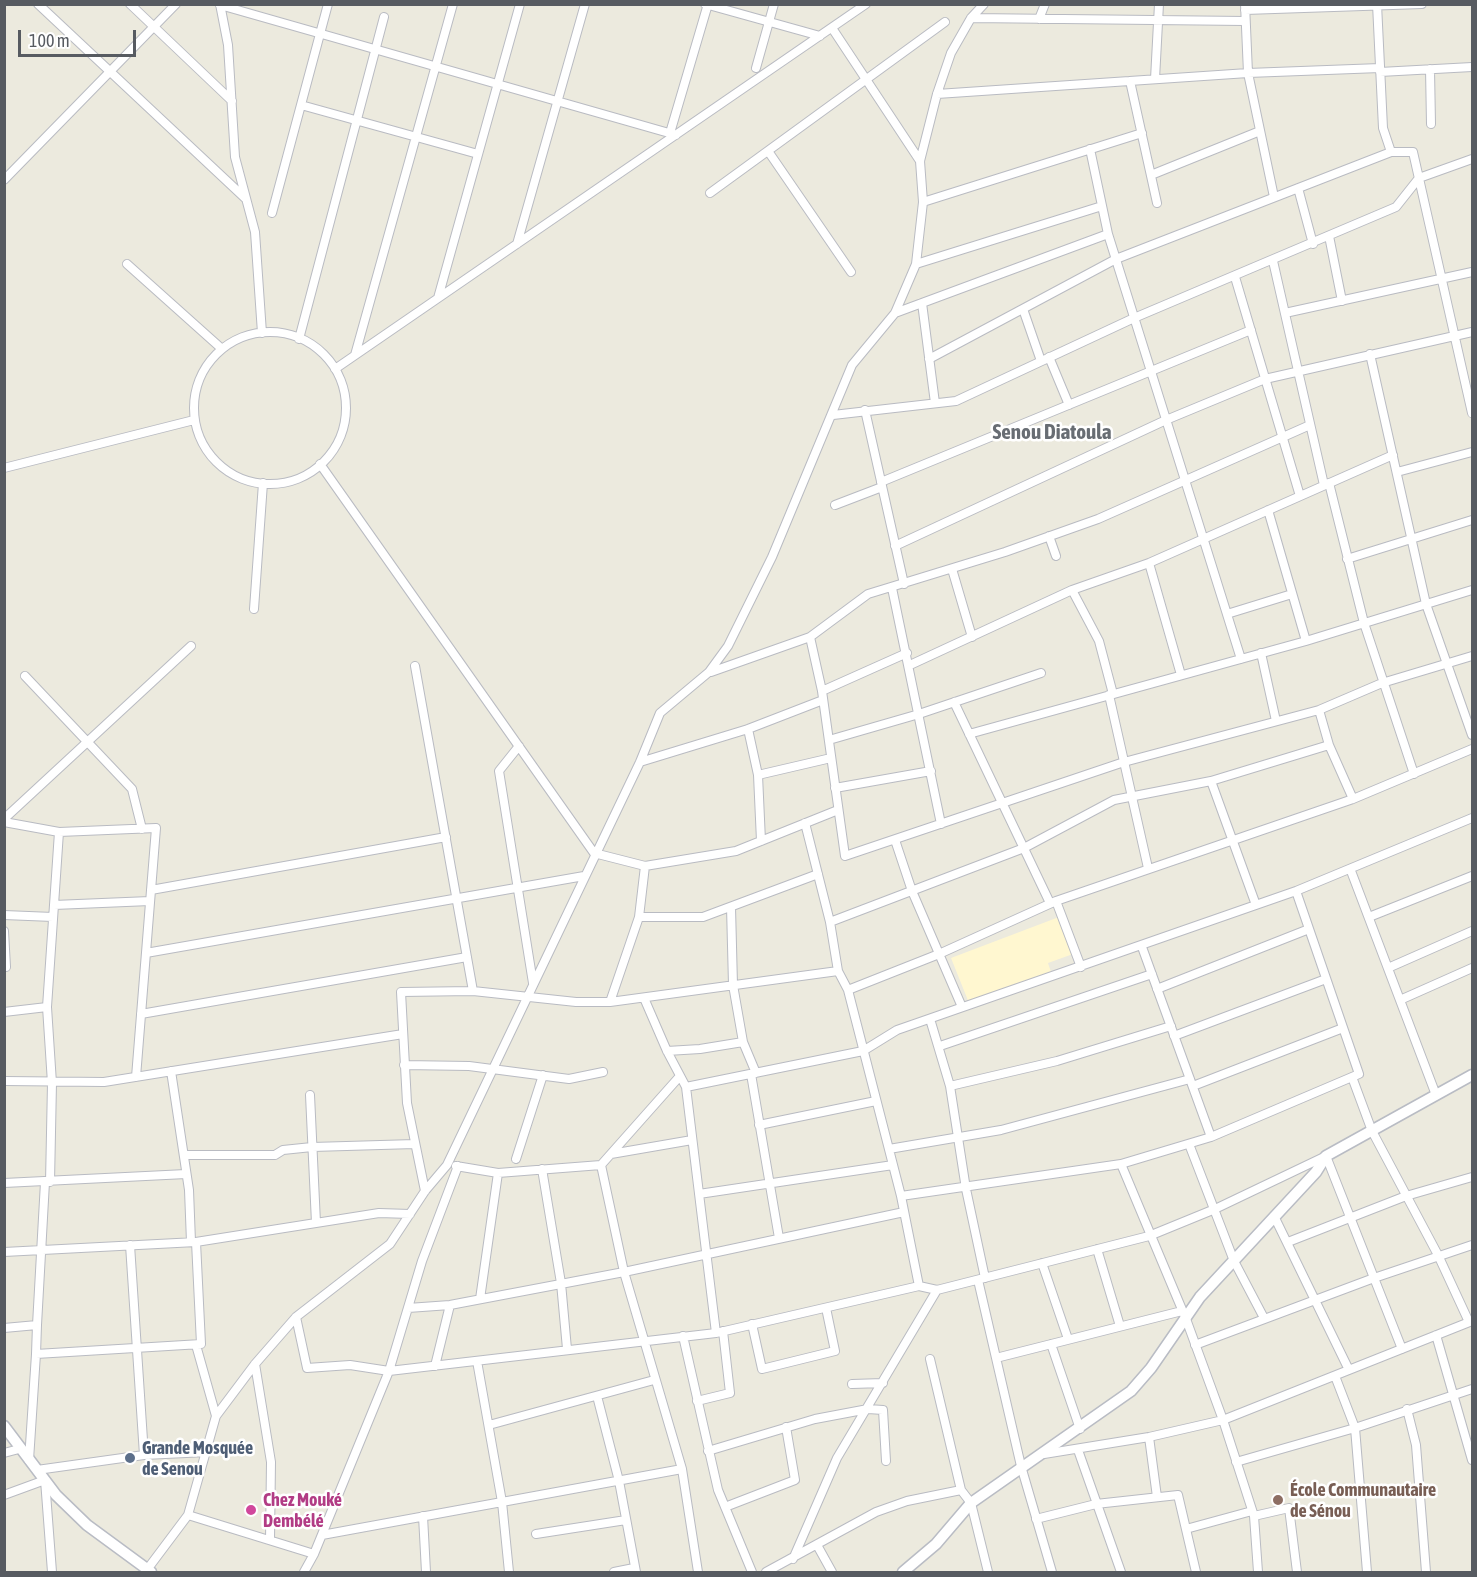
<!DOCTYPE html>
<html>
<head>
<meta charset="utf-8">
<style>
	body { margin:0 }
	#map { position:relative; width:1477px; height:1577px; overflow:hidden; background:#eceade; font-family:"Asap Condensed",sans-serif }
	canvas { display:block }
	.frame { position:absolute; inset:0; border:6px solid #575b61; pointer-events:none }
	.scale { position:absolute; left:18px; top:30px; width:118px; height:27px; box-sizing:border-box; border:3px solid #575b61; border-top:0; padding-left:8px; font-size:18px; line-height:21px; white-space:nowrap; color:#575b61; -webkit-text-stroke:4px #fff; paint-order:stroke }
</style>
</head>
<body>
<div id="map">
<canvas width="1477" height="1577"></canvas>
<div class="frame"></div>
<div class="scale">100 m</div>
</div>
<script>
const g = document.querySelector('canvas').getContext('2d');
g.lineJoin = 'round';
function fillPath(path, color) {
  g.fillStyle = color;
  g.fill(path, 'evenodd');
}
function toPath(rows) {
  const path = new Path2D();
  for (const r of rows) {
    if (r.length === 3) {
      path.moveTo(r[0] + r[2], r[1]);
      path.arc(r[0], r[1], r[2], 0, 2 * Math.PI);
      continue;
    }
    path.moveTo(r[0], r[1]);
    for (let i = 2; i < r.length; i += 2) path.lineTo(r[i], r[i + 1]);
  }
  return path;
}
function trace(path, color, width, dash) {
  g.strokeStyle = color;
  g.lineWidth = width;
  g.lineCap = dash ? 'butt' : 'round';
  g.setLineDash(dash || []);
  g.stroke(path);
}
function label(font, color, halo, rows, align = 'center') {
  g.font = font + ' "Asap Condensed",sans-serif';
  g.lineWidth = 5;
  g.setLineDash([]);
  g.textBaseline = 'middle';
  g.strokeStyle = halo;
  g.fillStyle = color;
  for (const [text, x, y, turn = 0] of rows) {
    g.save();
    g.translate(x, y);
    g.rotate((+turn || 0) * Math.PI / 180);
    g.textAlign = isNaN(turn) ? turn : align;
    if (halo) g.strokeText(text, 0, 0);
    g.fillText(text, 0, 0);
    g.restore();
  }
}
const commercial = toPath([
	[1059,917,1073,954,1048,963,1051,972,969,1003,951,958]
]);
const street = toPath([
	[38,4,245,198],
	[130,4,232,101],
	[220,4,228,45,235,157,255,232,262,333],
	[705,4,820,36],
	[1245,4,1248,73,1274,197],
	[1377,4,1383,128,1391,152,1413,152,1472,413],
	[220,5,676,135],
	[1245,10,1422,4],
	[971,18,1245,21],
	[1039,19,1045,4],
	[832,28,920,161],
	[756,68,774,4],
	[1430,69,1431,124],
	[1380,72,1472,67],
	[1155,79,1159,4],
	[1130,81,1157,203],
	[937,94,1248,73,1380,68],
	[301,105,478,154],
	[670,133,708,4],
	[1090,149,1108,234,1241,659],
	[768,151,851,272],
	[1151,175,1260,131],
	[4,180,176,4],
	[1298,188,1313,244],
	[710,193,945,22],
	[923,202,1142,133],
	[272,213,328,4],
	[1329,236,1342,301],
	[517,244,585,4],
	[1273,261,1324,485],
	[127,264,222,349],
	[916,264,1102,206],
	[1235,277,1300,496],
	[438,298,520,4],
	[922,303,935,403],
	[1023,309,1041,361],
	[895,313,1108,234],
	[1285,313,1472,272],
	[270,408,76],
	[299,339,384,17],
	[1370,354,1426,604,1472,735],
	[355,355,453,4],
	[1049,357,1069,405],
	[929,359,1116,259,1391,152],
	[335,369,866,4],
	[865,410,904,584],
	[833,415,956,401,1134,318,1396,207,1419,178,1472,159],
	[320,464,594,853,645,866,736,851,838,810],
	[4,468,194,420],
	[1397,472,1472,452],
	[881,482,1251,330],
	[1329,483,1364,623,1414,774],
	[835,505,882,487],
	[1268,510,1306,641],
	[1049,536,1056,556],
	[895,546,1166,420,1265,379,1472,332],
	[1347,559,1472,520],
	[1149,563,1181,675],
	[952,569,972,637],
	[892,588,941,824],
	[1072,590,1099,641,1113,694],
	[254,609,263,483],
	[1227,614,1292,594],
	[810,637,822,691,845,856,1124,762,1319,710,1382,683,1472,656],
	[1261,653,1276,721],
	[910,665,1072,590,1149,563,1393,455],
	[415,666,473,991],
	[711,672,810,637,868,594,1005,552,1098,519,1310,425],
	[25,676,132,789,142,829],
	[822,691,907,653],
	[1109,695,1148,868],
	[954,702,1050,903],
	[1319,710,1329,745],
	[748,729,758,775,761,841],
	[969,734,1306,641,1472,590],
	[829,740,919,714,1041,673],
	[519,746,499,771,533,983],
	[640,762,748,729,823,700],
	[758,775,831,758],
	[1211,781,1256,905],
	[835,788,931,771],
	[4,819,191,646],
	[4,822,59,832,156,828,136,1077],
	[805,823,830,922,838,971,848,990,901,1196,919,1286],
	[895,840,912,891,962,1007],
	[1351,871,1436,1095],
	[151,890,446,837],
	[1056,901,1081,967],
	[54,905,150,901],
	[731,907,733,985,743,1042,756,1073],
	[4,915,53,917],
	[639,917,703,917,818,874],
	[1369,917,1472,876],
	[830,922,1024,848,1114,800,1211,781,1329,745,1353,799],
	[4,931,6,967],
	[1142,947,1211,1137],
	[146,953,584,876],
	[1388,968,1472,931],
	[1157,989,1309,929],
	[848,990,939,954,1056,901,1353,799,1472,749],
	[1400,1000,1472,968],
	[610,1002,639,917,645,866],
	[4,1012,47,1007],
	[141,1014,467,957],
	[930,1019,950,1086,966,1189,985,1278],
	[1174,1036,1326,979],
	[940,1046,1152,974],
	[667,1051,700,1049,743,1042],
	[404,1065,469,1066,569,1079,603,1072],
	[171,1071,189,1190,191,1242],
	[751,1074,779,1238],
	[1352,1077,1372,1131,1438,1255,1469,1322],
	[4,1081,104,1082,403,1034],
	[950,1086,1057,1061,1171,1026],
	[1193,1086,1343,1028],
	[686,1087,863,1051,897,1030,1296,891,1472,818],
	[310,1095,316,1223],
	[759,1125,876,1101],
	[1189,1144,1234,1261,1264,1318],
	[889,1149,1001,1130,1190,1079],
	[611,1154,692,1140],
	[184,1155,275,1155,283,1150,312,1147,415,1144],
	[516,1159,543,1075],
	[1121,1164,1211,1137,1359,1074,1296,891],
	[601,1165,624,1272,682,1469,698,1572],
	[456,1166,498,1173,601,1165,680,1076],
	[542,1169,561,1283,567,1349],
	[50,1182,52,1083,47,1007,59,832],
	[4,1183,186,1174],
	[425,1191,407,1103,401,992,473,991,576,1002,610,1002,838,971],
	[699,1194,893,1165],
	[901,1196,1121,1164,1186,1319,1223,1420,1254,1516,1258,1572],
	[1274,1216,1349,1370],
	[196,1242,379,1213,410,1214],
	[1288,1242,1406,1196,1472,1177],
	[130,1245,144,1455],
	[1097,1249,1120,1326],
	[4,1252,196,1242,201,1344,36,1354,37,1325],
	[1042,1263,1068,1339],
	[978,1280,1021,1466,1052,1572],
	[480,1299,498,1173],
	[408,1308,450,1305,624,1272,904,1212],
	[296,1317,307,1368,350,1365,389,1371,716,1333,686,1087,667,1051,644,998],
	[752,1324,762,1369,835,1351,826,1308],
	[4,1328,37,1325,45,1182],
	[716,1333,919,1286,937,1290,1149,1236,1215,1209,1326,1156,1402,1349],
	[1436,1335,1472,1460],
	[683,1336,718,1490,752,1572],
	[1051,1344,1080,1429],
	[196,1345,216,1416],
	[1195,1345,1374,1278,1472,1245],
	[996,1358,1182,1311],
	[930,1359,961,1490,971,1503,988,1572],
	[477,1361,502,1502,509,1572],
	[255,1364,271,1462,270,1540],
	[435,1366,450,1305],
	[1335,1376,1355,1428,1367,1572],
	[852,1384,883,1383],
	[597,1396,619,1481,636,1572],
	[697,1401,730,1393,723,1331],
	[1407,1409,1416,1445,1426,1572],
	[489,1425,654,1380],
	[1149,1437,1157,1497],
	[1078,1450,1121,1572],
	[708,1451,815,1419,868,1409,883,1410,886,1461],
	[4,1453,19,1449],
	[1044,1454,1149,1437,1223,1420,1472,1321],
	[29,1460,36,1354],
	[1236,1462,1355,1428,1472,1389],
	[37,1470,144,1455,207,1452],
	[4,1495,45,1480,52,1572],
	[725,1507,795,1480,786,1427],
	[188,1515,314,1554,304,1572],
	[423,1516,426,1572],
	[1254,1516,1289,1508,1297,1572],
	[1036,1519,1096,1504,1178,1495,1196,1572],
	[1186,1529,1252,1511],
	[536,1534,626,1520],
	[322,1535,682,1469],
	[817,1545,832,1572],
	[314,1554,389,1371,422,1261,458,1166],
	[793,1559,837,1458,937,1290],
	[146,1571,188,1515,216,1416,255,1364,296,1317,390,1244,425,1191,447,1165,640,762,660,713,709,672,728,646,772,557,852,365,895,313,916,264,923,202,920,161,937,94,951,53,971,18,984,4],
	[614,1572,634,1568],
	[766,1572,876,1512,907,1501,961,1490]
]);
const secondary = toPath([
	[4,1426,56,1495,87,1525,151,1572],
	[903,1572,936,1544,971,1503,1131,1391,1151,1368,1200,1297,1316,1172,1326,1156,1472,1075]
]);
const markers = [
	[130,1458,6,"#5c6f8a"],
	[1278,1500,6,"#8d6e63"],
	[251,1510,6,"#d1479c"]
];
const serviceNames = [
	["Grande Mosquée",142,1448],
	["de Senou",142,1469]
];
const educationNames = [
	["École Communautaire",1290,1490],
	["de Sénou",1290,1511]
];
const hotelNames = [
	["Chez Mouké",263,1500],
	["Dembélé",263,1521]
];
const quarterNames = [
	["Senou Diatoula",1052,432]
];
fillPath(commercial, '#fff7d0');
trace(street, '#b9bbc2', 10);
trace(secondary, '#b9bcc4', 13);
trace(street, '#fff', 8);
trace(secondary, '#fff', 10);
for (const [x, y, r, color] of markers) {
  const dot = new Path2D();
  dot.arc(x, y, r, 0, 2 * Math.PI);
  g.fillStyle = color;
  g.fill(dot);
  trace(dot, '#fff', 2);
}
label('bold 18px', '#4e5e75', '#fff', serviceNames, 'left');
label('bold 18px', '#785e54', '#fff', educationNames, 'left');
label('bold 18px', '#b23c85', '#fff', hotelNames, 'left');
label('bold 21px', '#686d73', '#fff', quarterNames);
</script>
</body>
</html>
